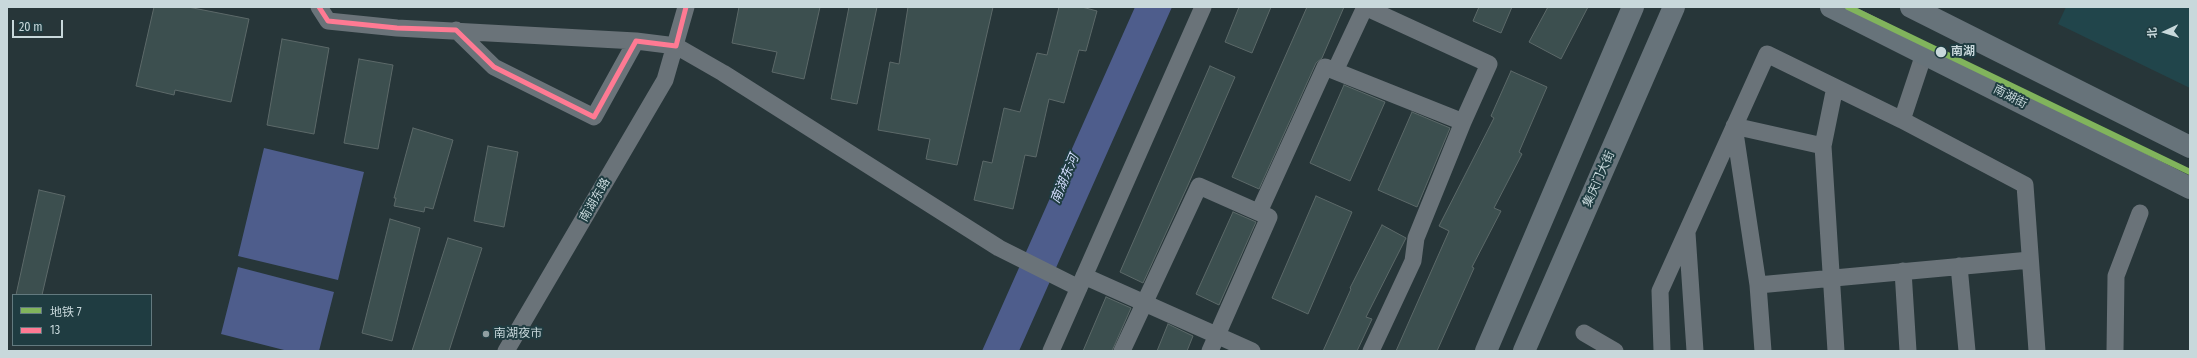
<!DOCTYPE html>
<html>
<head>
<meta charset="utf-8">
<style>
	body { margin:0 }
	#map { position:relative; width:2197px; height:358px; overflow:hidden; background:#273639; font-family:"Fira Sans Condensed","Noto Sans SC",sans-serif }
	canvas { display:block }
	.frame { position:absolute; inset:0; border:8px solid #c8d8db; pointer-events:none }
	.legend { position:absolute; left:12px; top:294px; width:140px; height:52px; box-sizing:border-box; background:#1f3c41; border:1px solid #637a7f; margin:0; padding:5px 7px; list-style:none; font-size:12px; color:#c8d8db }
	.legend li { display:flex; align-items:center; gap:8px; height:20px }
	.legend b { width:20px; border:1px solid #637a7f }
	.north { position:absolute; left:2145px; top:12px; width:40px; height:40px; -webkit-text-stroke:3px #1f3c41; paint-order:stroke; rotate:266deg; font-size:11px; font-weight:700; line-height:16px; text-align:center; color:#c8d8db }
	.north::after { content:''; display:block; margin:auto; width:14px; height:18px; background:#c8d8db; clip-path:polygon(50% 0,100% 100%,50% 72%,0 100%) }
	.scale { position:absolute; left:12px; top:20px; width:51px; height:18px; box-sizing:border-box; border:2px solid #c8d8db; border-top:0; padding-left:5px; font-size:12px; line-height:14px; white-space:nowrap; color:#c8d8db; -webkit-text-stroke:3px #1f3c41; paint-order:stroke }
</style>
</head>
<body>
<div id="map">
<canvas width="2197" height="358"></canvas>
<div class="frame"></div>
<ul class="legend">
<li><b style="height:5px;background:#81b45c"></b>地铁 7</li>
<li><b style="height:5px;background:#fe7a93"></b>13</li>
</ul>
<div class="north">北</div>
<div class="scale">20 m</div>
</div>
<script>
const g = document.querySelector('canvas').getContext('2d');
g.lineJoin = 'round';
function fillPath(path, color) {
  g.fillStyle = color;
  g.fill(path, 'evenodd');
}
function toPath(rows) {
  const path = new Path2D();
  for (const r of rows) {
    path.moveTo(r[0], r[1]);
    for (let i = 2; i < r.length; i += 2) path.lineTo(r[i], r[i + 1]);
  }
  return path;
}
function trace(path, color, width, dash) {
  g.strokeStyle = color;
  g.lineWidth = width;
  g.lineCap = dash ? 'butt' : 'round';
  g.setLineDash(dash || []);
  g.stroke(path);
}
function label(font, color, halo, rows, align = 'center') {
  g.font = font + ' "Fira Sans Condensed","Noto Sans SC",sans-serif';
  g.lineWidth = 4;
  g.setLineDash([]);
  g.textBaseline = 'middle';
  g.strokeStyle = halo;
  g.fillStyle = color;
  for (const [text, x, y, turn = 0] of rows) {
    g.save();
    g.translate(x, y);
    g.rotate((+turn || 0) * Math.PI / 180);
    g.textAlign = isNaN(turn) ? turn : align;
    if (halo) g.strokeText(text, 0, 0);
    g.fillText(text, 0, 0);
    g.restore();
  }
}
const built = toPath([
	[2066,7,2190,7,2190,88,2058,24]
]);
const water = toPath([
	[1135,7,1172,7,1019,351,982,351],
	[264,148,364,172,338,280,238,256],
	[238,267,334,292,319,351,288,351,221,334]
]);
const building = toPath([
	[154,7,188,7,249,19,231,102,175,90,174,95,136,86,154,7],
	[739,7,820,7,804,79,772,72,777,52,732,43,739,7],
	[849,7,877,7,857,104,831,99,849,7],
	[908,7,993,7,957,165,926,159,930,139,878,130,890,62,899,64,908,7],
	[1059,7,1082,7,1097,11,1086,51,1079,50,1064,103,1049,99,1036,157,1025,155,1013,209,974,200,983,161,992,163,1004,108,1020,112,1037,53,1047,55,1059,7],
	[1239,7,1271,7,1252,53,1225,42,1239,7],
	[1307,7,1344,7,1322,58,1316,63,1259,189,1232,177,1307,7],
	[1479,7,1512,7,1501,33,1473,21,1479,7],
	[1548,7,1588,7,1561,59,1529,42,1548,7],
	[282,39,329,48,314,134,267,125,282,39],
	[359,59,393,65,378,149,344,143,359,59],
	[1210,66,1235,77,1188,185,1143,283,1120,272,1210,66],
	[1511,71,1547,87,1519,152,1522,154,1494,208,1501,211,1472,267,1474,268,1437,351,1396,351,1449,231,1439,226,1494,118,1491,116,1511,71],
	[1344,85,1385,102,1350,181,1310,163,1344,85],
	[1412,112,1450,128,1417,207,1378,190,1412,112],
	[413,128,453,140,433,209,425,207,424,212,394,206,396,198,394,198,413,128],
	[488,146,518,152,504,227,474,221,488,146],
	[39,190,65,196,42,295,16,295,39,190],
	[1316,196,1352,212,1308,314,1272,298,1316,196],
	[1233,212,1256,222,1219,305,1196,294,1233,212],
	[390,219,420,228,392,341,362,333,390,219],
	[1382,225,1406,238,1366,317,1372,319,1357,351,1323,351,1351,289,1350,288,1382,225],
	[448,238,482,248,449,351,412,351,448,238],
	[1106,297,1131,308,1112,351,1083,351,1106,297],
	[1168,324,1193,336,1187,351,1157,351,1168,324]
]);
const minor = toPath([
	[319,7,328,21,397,28,636,41,676,46,723,73,999,248,1079,288],
	[1365,7,1489,64,1463,122],
	[456,30,494,67,594,117,636,41],
	[1335,71,1365,7],
	[1835,87,1823,146,1836,351],
	[1902,120,1924,54],
	[1259,212,1325,67,1463,122,1416,238,1413,261,1371,351],
	[1687,233,1695,351],
	[1959,266,1967,351],
	[1903,271,1908,351],
	[1084,276,1252,351],
	[1758,285,2030,260],
	[1584,333,1615,351],
	[506,351,665,80,686,7],
	[1051,351,1203,7],
	[1122,351,1199,186,1269,217,1210,351],
	[1662,351,1660,291,1767,54,1902,120,2025,185,2037,351],
	[1763,351,1758,285,1734,126,1823,146],
	[2115,351,2116,276,2140,213]
]);
const major = toPath([
	[1831,7,2190,188],
	[1911,7,2190,147],
	[1486,351,1633,7],
	[1524,351,1674,7]
]);
const bus1 = toPath([
	[319,7,328,21,397,28,456,30,494,67,594,117,636,41,676,46,686,7]
]);
const metro1 = toPath([
	[1848,7,2190,172]
]);
const markers = [
	[1941,52,6,"#c8d8db"],
	[486,334,4,"#909fa2"]
];
const stopNames = [
	["南湖",1951,52]
];
const streetNames = [
	["南湖街",2010,97,27],
	["集庆门大街",1599,179,-66],
	["南湖东路",595,200,-60]
];
const poiNames = [
	["南湖夜市",494,334]
];
const waterNames = [
	["南湖东河",1065,179,-67]
];
fillPath(built, '#21454b');
fillPath(water, '#4e5d8c');
fillPath(building, '#3c4f4f');
trace(building, '#5c6969', 1);
trace(minor, '#6a7379', 17);
trace(major, '#67737a', 22);
trace(bus1, '#fe7a93', 5);
trace(metro1, '#81b45c', 6);
for (const [x, y, r, color] of markers) {
  const dot = new Path2D();
  dot.arc(x, y, r, 0, 2 * Math.PI);
  g.fillStyle = color;
  g.fill(dot);
  trace(dot, '#1f3c41', 1.5);
}
label('bold 12px', '#c8d8db', '#1f3c41', stopNames, 'left');
label('12px', '#c8d8db', '#1f3c41', streetNames);
label('12px', '#c8d8db', '#1f3c41', poiNames, 'left');
label('italic 13px', '#d3ddfd', '#1f3c41', waterNames);
</script>
</body>
</html>
